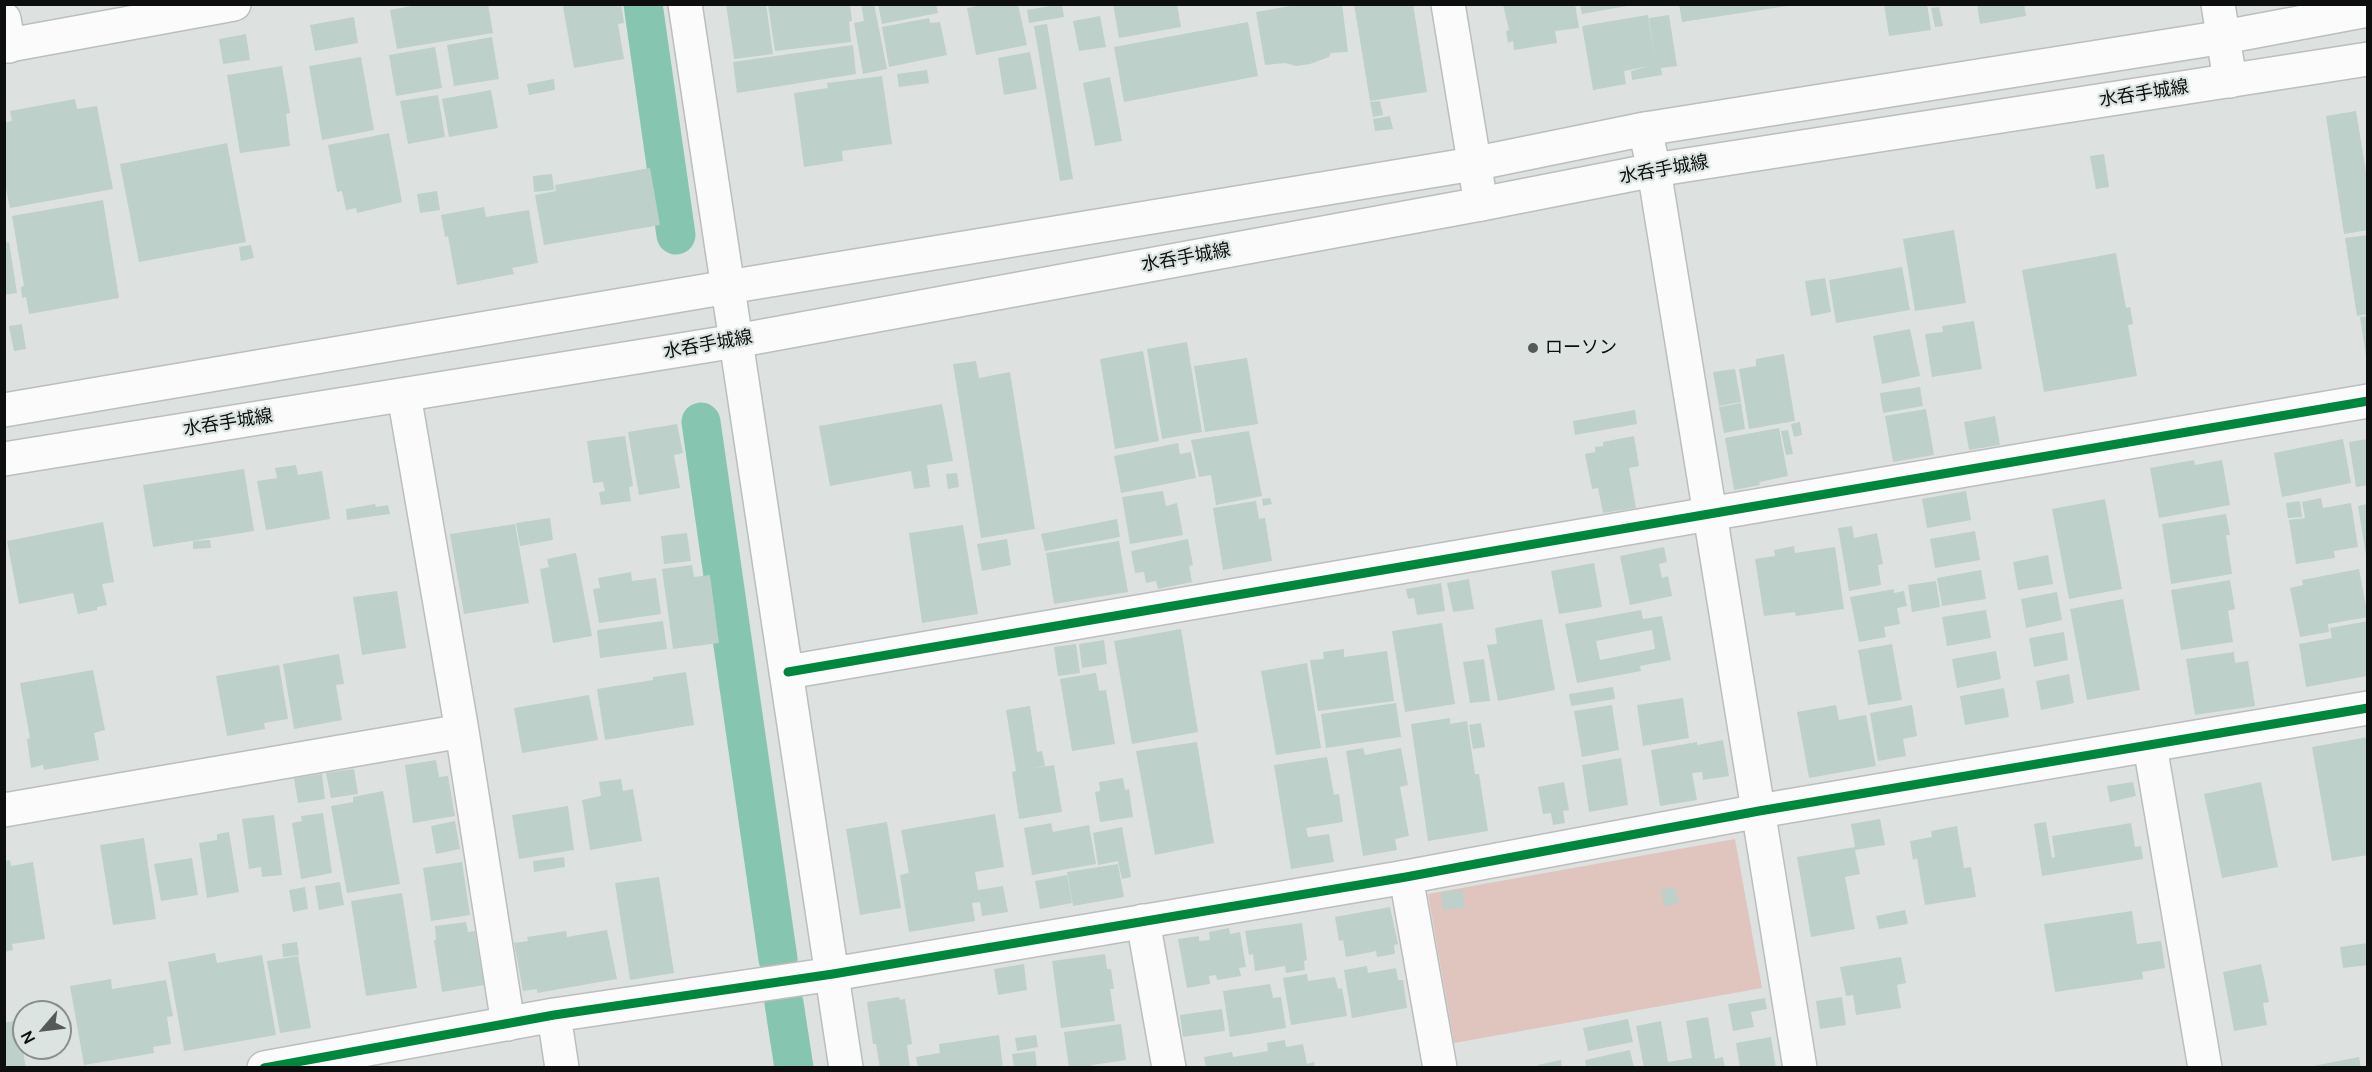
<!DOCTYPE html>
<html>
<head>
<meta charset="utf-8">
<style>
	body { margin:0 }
	#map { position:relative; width:2372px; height:1072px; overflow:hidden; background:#dde2e0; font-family:Manrope,sans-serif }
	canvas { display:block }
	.frame { position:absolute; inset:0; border:6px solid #0c0f0d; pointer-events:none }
	.north { position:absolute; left:12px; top:1000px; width:60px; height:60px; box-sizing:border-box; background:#dbe4e0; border:2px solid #888f8c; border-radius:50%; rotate:242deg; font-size:16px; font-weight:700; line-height:24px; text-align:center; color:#0c0f0d }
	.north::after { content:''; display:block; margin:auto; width:21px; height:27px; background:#555957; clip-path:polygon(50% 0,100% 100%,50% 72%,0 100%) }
</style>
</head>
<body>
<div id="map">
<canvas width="2372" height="1072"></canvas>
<div class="frame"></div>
<div class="north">N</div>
</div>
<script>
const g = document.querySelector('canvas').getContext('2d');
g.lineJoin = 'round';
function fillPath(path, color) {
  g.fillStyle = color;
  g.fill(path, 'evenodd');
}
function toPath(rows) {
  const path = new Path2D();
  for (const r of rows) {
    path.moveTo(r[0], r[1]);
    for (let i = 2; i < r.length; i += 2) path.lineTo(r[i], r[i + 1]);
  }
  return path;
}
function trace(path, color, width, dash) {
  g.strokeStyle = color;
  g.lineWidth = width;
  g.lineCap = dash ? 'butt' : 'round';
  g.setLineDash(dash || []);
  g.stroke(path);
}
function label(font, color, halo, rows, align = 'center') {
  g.font = font + ' Manrope,"Noto Sans JP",sans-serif';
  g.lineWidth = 4.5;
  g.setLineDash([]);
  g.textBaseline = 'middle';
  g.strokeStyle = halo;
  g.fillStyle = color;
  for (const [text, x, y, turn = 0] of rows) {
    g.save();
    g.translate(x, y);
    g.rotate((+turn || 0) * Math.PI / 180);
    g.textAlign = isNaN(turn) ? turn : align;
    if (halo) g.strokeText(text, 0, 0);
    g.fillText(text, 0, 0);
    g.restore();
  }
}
const green = toPath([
	[1735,839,1762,988,1454,1043,1428,894]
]);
const canal = toPath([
	[643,4,676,235],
	[701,422,778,959],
	[784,1003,794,1068]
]);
const building = toPath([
	[422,4,488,4,493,33,397,49,390,10],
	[566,4,621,4,624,23,618,24,624,59,574,68,563,7],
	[726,4,766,4,773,54,734,59],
	[768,4,850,4,852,21,849,22,851,42,775,51],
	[861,4,874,4,887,69,863,74,854,23,864,21],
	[878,4,936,4,938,13,882,24],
	[987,4,1018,4,1027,45,976,55,967,8],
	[1062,4,1064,17,1029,23,1027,10],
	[1113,4,1177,4,1181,27,1119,38],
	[1302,4,1342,4,1348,52,1331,53,1329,57,1310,64,1296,66,1285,63,1265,65,1256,12],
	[1354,4,1413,4,1427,92,1370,101],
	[1503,4,1575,4,1579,28,1555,31,1557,43,1514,50,1513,41,1508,43,1506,31,1509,30],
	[1679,4,1787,4,1787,6,1682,22],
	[1884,4,1927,4,1931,30,1889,36],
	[1977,4,2024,4,2026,16,1980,24],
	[1580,5,1627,5,1627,6,1582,14],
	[1939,7,1943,26,1935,27,1931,8],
	[1648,15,1656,66,1649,18,1669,15,1677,66,1661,68,1662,75,1632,80,1631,71,1649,66,1624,71,1626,84,1593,90,1582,26],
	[1100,16,1106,47,1079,51,1073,21],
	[354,17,358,43,315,51,310,25],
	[929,18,930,23,940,22,947,55,889,67,882,27],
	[1248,22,1258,76,1124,102,1114,47],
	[1047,24,1073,179,1060,181,1034,26],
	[246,34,250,60,223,64,219,39],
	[492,37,499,79,454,86,447,45],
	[853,45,856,74,737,93,733,62],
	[435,47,442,88,396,96,389,55],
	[1030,52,1037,89,1004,95,998,58],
	[361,57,374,130,322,140,309,66],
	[282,66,290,113,286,114,290,146,240,153,227,75],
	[927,70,929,83,899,87,897,74],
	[882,76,892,144,842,151,843,161,804,167,794,93,828,88,827,83],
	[1110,77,1122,141,1095,146,1083,83],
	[554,79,555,90,529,95,527,84],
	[491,90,498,128,449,137,442,99],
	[438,95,445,137,408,144,400,101],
	[75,99,77,109,97,106,113,189,10,208,4,180,4,123,12,121,10,111],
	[1380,101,1383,115,1373,117,1370,102],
	[2356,111,2368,184,2368,230,2344,234,2326,116],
	[1390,116,1393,129,1375,131,1373,119],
	[389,133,402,202,357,213,356,208,346,210,342,191,337,192,328,145],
	[227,143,246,242,139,262,120,164],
	[2104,154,2109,187,2096,189,2090,156],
	[650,168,660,225,544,245,535,195,556,191,555,185],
	[552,174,554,190,534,192,533,176],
	[437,191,440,210,420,213,417,194],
	[103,200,119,298,29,314,26,297,22,298,21,287,24,286,12,216],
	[484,207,486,217,529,210,538,263,512,268,514,274,457,285,448,236,445,237,441,215],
	[1954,230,1966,303,1915,311,1903,239],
	[2368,235,2368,314,2357,316,2345,238],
	[9,242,17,293,4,295,4,243],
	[251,245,254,258,241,261,239,247],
	[2116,253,2126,308,2130,307,2133,324,2128,325,2137,376,2044,392,2022,270],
	[1902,267,1910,310,1836,323,1829,280],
	[1825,278,1831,312,1811,316,1805,281],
	[2368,316,2368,356,2366,356,2360,317],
	[1974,321,1982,369,1932,377,1925,334,1943,332,1942,326],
	[22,324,26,349,14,351,9,326],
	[1910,329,1920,376,1882,384,1873,336],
	[1187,342,1202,432,1162,439,1147,349],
	[1143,351,1159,441,1115,449,1100,359],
	[1784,354,1795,421,1749,429,1739,369,1756,366,1756,359],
	[1247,358,1258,424,1205,432,1194,366],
	[976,361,979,378,1010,372,1035,529,981,538,953,364],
	[1735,369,1741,402,1719,406,1713,372],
	[1920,387,1923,406,1883,413,1880,393],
	[1741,403,1745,429,1724,433,1719,407],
	[942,404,953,461,927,465,930,487,914,489,911,471,830,486,819,426],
	[1926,409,1934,455,1893,462,1885,416],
	[1635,410,1637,424,1575,435,1573,421],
	[1995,416,2000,445,1969,450,1964,422],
	[1800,422,1802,435,1794,437,1791,424],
	[677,424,683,453,674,455,680,488,639,495,628,432],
	[1779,428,1788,476,1759,482,1760,485,1734,490,1725,438],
	[1788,430,1793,454,1786,455,1781,431],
	[1249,431,1262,496,1216,505,1211,475,1199,477,1191,440],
	[625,436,633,486,629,487,631,501,601,505,599,492,605,491,603,482,593,483,587,441],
	[1634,436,1639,466,1629,468,1636,508,1603,513,1598,488,1592,489,1585,454,1595,452,1595,447,1603,446,1603,442],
	[2343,439,2351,483,2282,497,2274,453],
	[2368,439,2368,485,2356,487,2349,442],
	[1178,443,1180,454,1191,452,1196,478,1121,493,1114,456],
	[2194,460,2195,465,2222,460,2230,505,2159,518,2150,468],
	[296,465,298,475,322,471,330,519,266,530,257,481,277,478,275,468],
	[244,469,254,531,153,547,143,485],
	[957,473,959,487,948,489,946,474],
	[1163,491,1166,506,1177,503,1183,535,1130,544,1122,497],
	[1966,491,1971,520,1927,528,1922,499],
	[1270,498,1272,504,1263,506,1262,499],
	[2321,498,2323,508,2351,503,2358,547,2334,551,2335,558,2296,564,2289,520,2305,518,2302,502],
	[2105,499,2122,589,2069,599,2052,509],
	[1256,501,1259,519,1265,518,1272,561,1223,570,1213,508],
	[2300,501,2302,517,2288,518,2286,503],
	[375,504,376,507,388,505,390,514,347,520,346,509],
	[2368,504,2368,555,2366,555,2358,506],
	[2226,514,2230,535,2226,535,2232,574,2171,584,2162,524],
	[550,518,553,540,520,546,516,523],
	[1117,519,1120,537,1045,551,1041,534],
	[103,522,114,582,102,584,107,605,97,607,97,610,78,614,73,593,19,604,7,541],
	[515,524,529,603,464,614,450,534],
	[963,525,978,614,922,623,909,533],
	[1852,526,1854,538,1877,533,1883,564,1878,565,1881,585,1849,591,1838,528],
	[1975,531,1980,560,1935,568,1930,539],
	[687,533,691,561,664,564,661,536],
	[1007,539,1011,565,982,571,977,544],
	[1188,539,1193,565,1189,566,1192,582,1158,589,1156,581,1146,583,1144,572,1135,573,1131,551],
	[210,540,211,548,193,549,193,541],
	[1119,541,1128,592,1054,604,1046,553],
	[1794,546,1795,553,1835,547,1844,609,1796,616,1795,612,1764,616,1755,559,1775,556,1774,550],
	[1664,547,1667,562,1659,564,1662,578,1668,576,1672,596,1630,605,1620,556],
	[576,553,592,636,553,643,540,569,549,567,547,559],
	[2048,555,2053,584,2018,590,2013,562],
	[1594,563,1602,607,1559,614,1551,571],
	[692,565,694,577,710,575,719,643,673,649,662,569],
	[2359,569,2368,617,2328,624,2329,632,2300,637,2290,588,2303,585,2302,580],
	[1981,570,1986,599,1942,606,1937,578],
	[631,572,632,581,656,578,661,614,599,623,593,589,600,588,598,578],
	[1469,579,1474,609,1453,612,1447,583],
	[2230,580,2235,609,2228,611,2233,642,2181,650,2171,590],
	[1936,581,1940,607,1912,612,1908,585],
	[1441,583,1445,611,1417,615,1414,598,1408,599,1406,589],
	[1894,589,1894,593,1904,591,1907,606,1897,608,1900,624,1884,627,1886,637,1859,642,1850,597],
	[397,591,406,648,362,655,353,597],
	[2057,592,2062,620,2026,628,2021,599],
	[2123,599,2140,690,2087,700,2070,609],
	[1641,610,1643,619,1662,616,1671,660,1640,666,1641,671,1577,683,1565,624],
	[1652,630,1655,649,1600,660,1596,641],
	[1986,610,1991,638,1947,646,1942,617],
	[1542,619,1555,690,1498,701,1487,645,1497,644,1495,628],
	[663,621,667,649,600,658,597,630],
	[2368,621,2367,676,2306,687,2299,644,2332,638,2330,628],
	[1442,623,1455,704,1405,712,1392,631],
	[1181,629,1198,732,1132,744,1114,641],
	[2064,632,2068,660,2034,667,2029,638],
	[1104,640,1107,664,1082,668,1079,644],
	[1076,644,1080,673,1058,676,1054,647],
	[1892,644,1902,700,1868,705,1858,650],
	[1344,649,1344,657,1387,651,1394,701,1318,711,1310,660,1324,659,1323,652],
	[1996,651,2001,679,1957,688,1952,659],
	[2234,652,2235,663,2248,661,2255,706,2195,715,2186,659],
	[339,654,344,684,336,685,342,720,294,729,283,664],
	[1484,659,1490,701,1470,703,1463,662],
	[1307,663,1321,748,1276,755,1261,671],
	[279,665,288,719,264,723,265,729,227,736,216,676],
	[93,670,105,730,94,733,99,760,44,770,43,765,31,768,27,739,30,738,20,683],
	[686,672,694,725,605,740,597,689,653,680,653,677],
	[1096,673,1099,691,1106,690,1115,744,1072,751,1060,679],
	[2069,674,2074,703,2041,710,2036,681],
	[1613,687,1615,699,1571,706,1569,694],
	[2004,688,2009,717,1965,725,1960,696],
	[589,695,598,740,522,753,514,708],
	[1683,698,1689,738,1643,746,1637,705],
	[1396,703,1401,737,1326,748,1321,714],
	[1612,705,1619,750,1582,757,1574,711],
	[1836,705,1839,720,1866,715,1876,766,1809,778,1797,712],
	[1912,705,1917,736,1903,739,1906,756,1878,761,1870,713],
	[1030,706,1037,752,1042,751,1045,766,1028,769,1054,765,1062,812,1019,819,1012,772,1016,771,1006,710],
	[1450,718,1450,724,1467,721,1475,774,1479,774,1488,831,1428,841,1411,724],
	[1481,723,1485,747,1473,749,1469,725],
	[2368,737,2368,855,2332,861,2312,747],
	[1723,740,1729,776,1703,780,1702,772,1692,773,1697,800,1660,806,1651,750,1697,742,1697,745],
	[1197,742,1214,843,1155,855,1136,751],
	[1363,748,1365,755,1401,748,1408,785,1400,787,1409,836,1395,839,1397,850,1363,856,1346,751],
	[1327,757,1334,795,1339,794,1343,822,1306,828,1308,837,1329,834,1334,862,1291,869,1274,765],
	[1621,758,1628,805,1589,812,1582,765],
	[436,760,439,777,448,776,455,816,413,823,405,765],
	[354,769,358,794,331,798,326,773],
	[322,774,325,799,298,803,294,778],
	[1123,778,1125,790,1129,789,1133,817,1100,822,1095,792,1100,791,1099,782],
	[621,779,623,791,633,789,642,841,590,850,582,800,601,796,599,782],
	[1564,782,1569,810,1563,811,1565,823,1553,825,1551,813,1543,814,1538,787],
	[2133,782,2136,796,2110,802,2107,786],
	[2261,782,2278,867,2222,878,2204,794],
	[383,791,400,884,347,893,331,806,353,802,353,797],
	[568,806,574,850,519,859,512,815],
	[323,813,332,873,301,879,292,823,302,821,301,816],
	[995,814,1004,867,975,872,978,890,1003,886,1008,912,982,916,980,902,972,903,975,921,909,932,900,875,909,873,901,830],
	[274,815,282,875,262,877,261,867,249,869,242,819],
	[1880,819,1885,845,1855,850,1860,874,1845,877,1855,929,1811,937,1797,857,1855,847,1851,824],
	[455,821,460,849,436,854,431,826],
	[887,822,901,908,860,915,846,829],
	[2046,822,2052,858,2055,857,2052,836,2131,823,2135,847,2141,846,2143,859,2042,876,2034,824],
	[1051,823,1053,832,1089,825,1096,864,1032,875,1024,828],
	[1957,826,1964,868,1971,867,1976,897,1925,905,1917,858,1913,860,1910,841,1932,837,1931,831],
	[1122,827,1131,877,1122,879,1118,861,1098,865,1093,833],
	[229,832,239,892,207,898,199,843,217,840,217,834],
	[144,838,156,919,113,925,100,845],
	[564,857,565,867,534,872,533,861],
	[192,858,198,895,161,901,154,864],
	[10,860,11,866,33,862,45,939,12,944,13,950,4,952,4,861],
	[462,862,470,915,431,921,423,868],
	[1118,864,1124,897,1073,906,1067,872],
	[1067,875,1072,903,1040,909,1035,881],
	[659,877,674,973,630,980,615,883],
	[340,882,344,905,319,910,315,886],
	[305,887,308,909,293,912,289,890],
	[1675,887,1679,903,1665,907,1661,890],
	[1463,890,1465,908,1443,910,1441,892],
	[402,893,417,988,366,996,351,901],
	[1390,907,1398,944,1394,945,1395,954,1377,957,1376,951,1346,957,1343,940,1339,941,1335,917],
	[1905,910,1908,924,1879,929,1876,916],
	[2132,911,2137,944,2161,941,2165,968,2142,972,2143,979,2055,992,2044,924],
	[466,922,468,932,475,931,484,985,442,992,434,940,436,940,435,926],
	[1302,923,1307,960,1304,961,1305,970,1286,973,1285,966,1255,971,1253,954,1249,955,1245,931],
	[1229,928,1230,934,1240,932,1246,967,1239,968,1241,976,1217,980,1216,975,1209,976,1210,984,1187,988,1178,939,1199,936,1199,941,1210,940,1209,932],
	[607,930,617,979,537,993,537,989,523,991,514,943,528,941,527,937,566,931,567,937],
	[297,942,299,955,283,957,282,944],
	[2368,943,2368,965,2343,968,2340,947],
	[215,953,217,963,262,955,276,1035,184,1051,168,962],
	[1105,954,1107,969,1111,969,1114,989,1110,989,1115,1021,1061,1028,1052,961],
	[298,956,311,1028,280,1033,267,961],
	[1901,957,1906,983,1897,985,1901,1008,1856,1015,1853,995,1846,996,1840,967],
	[1024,964,1027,990,998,995,994,969],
	[2261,964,2269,1002,2263,1003,2267,1025,2234,1031,2223,972],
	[1367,966,1368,973,1396,968,1398,980,1403,980,1407,1008,1352,1018,1344,970],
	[1307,974,1308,981,1335,977,1338,989,1342,988,1347,1016,1291,1025,1283,978],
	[111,979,112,989,166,980,173,1016,167,1017,171,1044,153,1047,154,1053,84,1065,70,986],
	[1270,984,1273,998,1281,997,1286,1028,1230,1037,1223,991],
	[899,997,900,1000,905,999,912,1044,907,1045,910,1068,880,1068,876,1044,873,1044,867,1002],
	[1842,997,1846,1025,1820,1029,1816,1001],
	[1765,998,1767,1009,1751,1012,1754,1027,1733,1031,1728,1004],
	[1222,1009,1225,1031,1183,1037,1180,1015],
	[1708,1017,1715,1059,1723,1057,1725,1068,1644,1068,1636,1026,1661,1021,1668,1062,1692,1058,1686,1021],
	[24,1019,24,1048,30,1049,23,1051,26,1068,4,1068,4,1023],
	[1628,1019,1633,1042,1588,1051,1583,1028],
	[1121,1024,1126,1060,1092,1065,1092,1068,1069,1068,1064,1032],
	[999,1035,1003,1068,918,1068,916,1057,940,1053,939,1044],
	[1036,1035,1038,1047,1017,1051,1015,1038],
	[1771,1037,1776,1068,1740,1068,1736,1043],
	[1285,1040,1286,1047,1303,1044,1307,1064,1314,1062,1315,1068,1206,1068,1204,1057,1232,1052,1233,1057,1268,1051,1267,1043],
	[1630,1050,1634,1068,1586,1068,1585,1060],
	[1035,1051,1037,1067,1014,1068,1012,1054],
	[2359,1057,2361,1068,2313,1068,2313,1066],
	[1561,1060,1562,1068,1538,1068,1538,1065]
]);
const minor = toPath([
	[4,19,9,46],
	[1645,129,1654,170,1800,1068],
	[404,395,462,731,508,1024],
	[788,672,2368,401],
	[2150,746,2205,1068],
	[4,810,462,731],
	[1406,877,1440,1068],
	[1143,921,1169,1068],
	[554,1015,562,1068],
	[264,1068,554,1015,833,974]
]);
const tertiary = toPath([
	[685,4,846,1068],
	[1448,4,1481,204],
	[2218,4,2230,81],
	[4,46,234,4],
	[833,974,1406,877,1759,811,2368,708]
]);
const secondary = toPath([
	[4,410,728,287,1473,164,1645,129,2224,37,2368,10],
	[4,459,736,341,1481,204,1654,170,2368,59]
]);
const cycleway = toPath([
	[788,672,2368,401],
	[264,1068,554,1015,833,974,1406,877,1759,811,2368,708]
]);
const markers = [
	[1533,348,6,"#555957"]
];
const streetNames = [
	["水呑手城線",2144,94,-9],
	["水呑手城線",1664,170,-10],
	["水呑手城線",1186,258,-10],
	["水呑手城線",708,345,-10],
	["水呑手城線",228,423,-9]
];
const poiNames = [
	["ローソン",1545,348]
];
fillPath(green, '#dfc5be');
trace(canal, '#86c5b0', 39);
fillPath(building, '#bdd0c9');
trace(minor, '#bbbebd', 36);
trace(tertiary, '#bbbebd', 36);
trace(secondary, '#bbbebd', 36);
trace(minor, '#fafbfa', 33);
trace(tertiary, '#fafbfa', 33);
trace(secondary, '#fafbfa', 33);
trace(cycleway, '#00873e', 9);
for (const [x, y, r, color] of markers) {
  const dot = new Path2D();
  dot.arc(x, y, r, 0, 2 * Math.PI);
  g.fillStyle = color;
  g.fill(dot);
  trace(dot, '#dbe4e0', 2);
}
label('18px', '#0c0f0d', '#dbe4e0', streetNames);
label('18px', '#0c0f0d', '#dbe4e0', poiNames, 'left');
</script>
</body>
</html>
